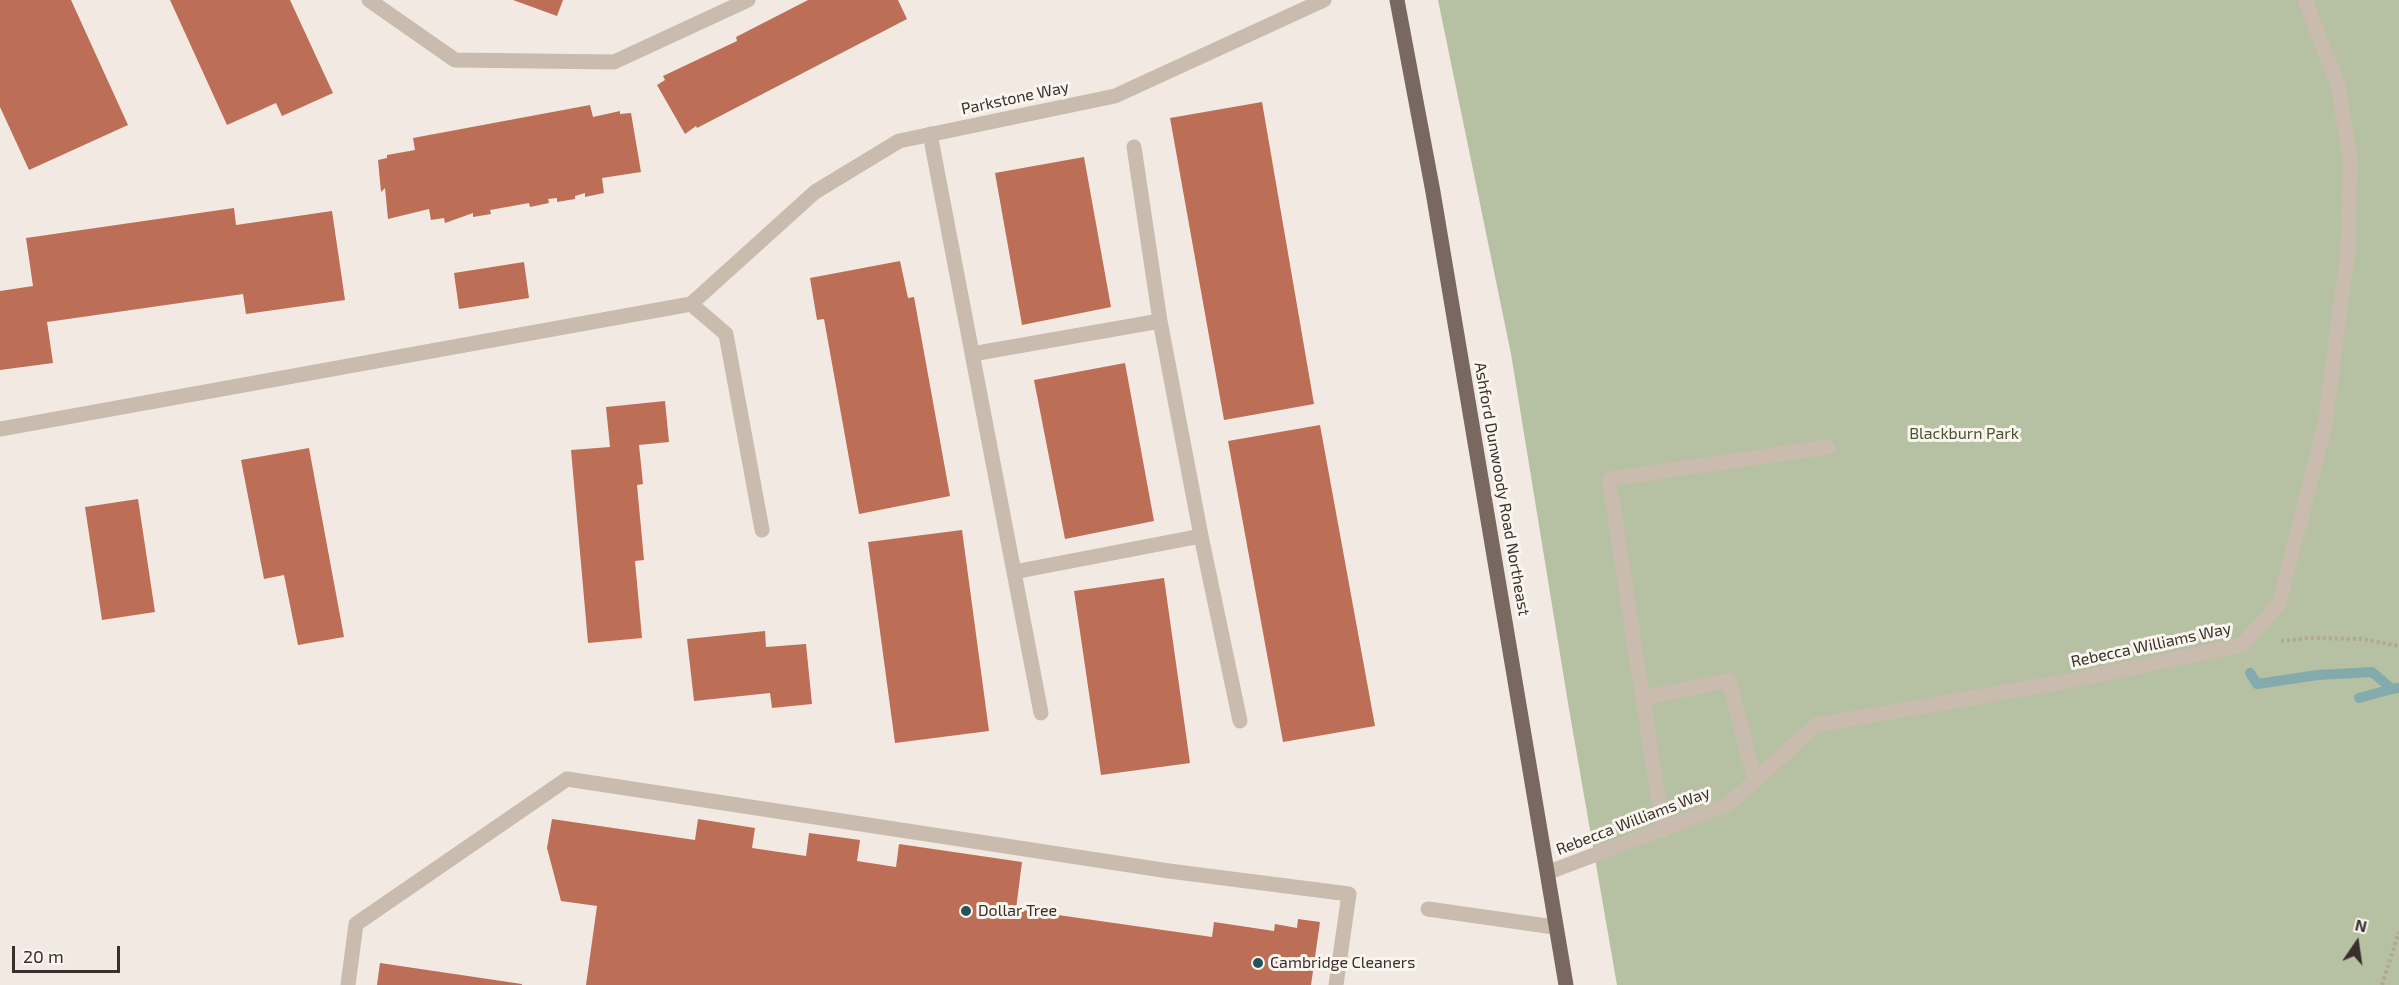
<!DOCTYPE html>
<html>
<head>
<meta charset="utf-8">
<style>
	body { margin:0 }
	#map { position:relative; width:2399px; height:985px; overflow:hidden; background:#f2eae2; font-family:"Exo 2",sans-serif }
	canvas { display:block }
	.north { position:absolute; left:2327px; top:913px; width:60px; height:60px; -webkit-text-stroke:4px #f9f4ee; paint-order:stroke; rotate:13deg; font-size:16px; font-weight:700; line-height:24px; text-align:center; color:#39302c }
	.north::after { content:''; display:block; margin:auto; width:21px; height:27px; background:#39302c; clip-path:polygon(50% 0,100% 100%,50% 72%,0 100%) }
	.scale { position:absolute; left:12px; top:946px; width:108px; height:27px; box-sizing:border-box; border:3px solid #39302c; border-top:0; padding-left:8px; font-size:18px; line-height:21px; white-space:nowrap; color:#39302c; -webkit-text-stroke:4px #f9f4ee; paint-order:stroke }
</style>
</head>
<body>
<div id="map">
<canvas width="2399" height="985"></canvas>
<div class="north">N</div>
<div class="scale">20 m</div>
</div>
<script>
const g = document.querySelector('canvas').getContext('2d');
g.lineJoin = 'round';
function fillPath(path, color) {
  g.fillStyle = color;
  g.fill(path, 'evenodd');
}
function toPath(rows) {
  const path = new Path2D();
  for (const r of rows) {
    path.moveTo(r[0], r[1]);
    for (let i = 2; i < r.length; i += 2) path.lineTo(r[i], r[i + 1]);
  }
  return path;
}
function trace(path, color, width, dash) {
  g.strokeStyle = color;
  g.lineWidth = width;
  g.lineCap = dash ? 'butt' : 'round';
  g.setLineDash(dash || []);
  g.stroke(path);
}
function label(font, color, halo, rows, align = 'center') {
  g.font = font + ' "Exo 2",sans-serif';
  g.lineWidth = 6;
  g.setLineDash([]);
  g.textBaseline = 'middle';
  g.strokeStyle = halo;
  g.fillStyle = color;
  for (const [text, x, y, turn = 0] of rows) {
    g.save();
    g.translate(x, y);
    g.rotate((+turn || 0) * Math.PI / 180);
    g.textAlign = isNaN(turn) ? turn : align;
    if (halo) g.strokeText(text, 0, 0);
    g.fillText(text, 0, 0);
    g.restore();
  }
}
const green = toPath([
	[1438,0,2399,0,2399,985,1617,985,1569,709,1511,354]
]);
const stream = toPath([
	[2250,673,2257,684,2318,675,2372,672,2392,689,2399,688],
	[2359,698,2392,689]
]);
const building = toPath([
	[0,0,71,0,128,125,29,170,0,107],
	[170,0,290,0,333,93,282,116,276,103,227,125],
	[513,0,563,0,557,16],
	[808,0,898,0,907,19,697,128,696,126,685,134,657,85,665,80,663,76,737,41,736,37],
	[1262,102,1314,404,1224,420,1170,118],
	[590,105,593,117,620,111,620,114,631,113,641,172,602,178,604,193,585,197,585,193,575,196,575,199,557,202,557,198,548,199,549,203,530,207,529,203,490,210,491,214,473,217,473,213,445,223,444,218,431,220,429,209,388,219,385,188,381,192,378,160,387,158,387,155,415,150,413,138],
	[1084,157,1111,307,1022,325,995,173],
	[234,208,236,225,332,211,345,300,246,314,243,294,47,322,53,363,0,370,0,291,33,286,26,238],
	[900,261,908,298,914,297,950,496,859,514,824,319,817,320,810,278],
	[524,262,529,298,459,309,454,273],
	[1125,363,1154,521,1065,539,1034,380],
	[665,401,669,442,639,445,643,484,637,485,644,560,635,561,642,638,588,643,571,450,610,447,606,407],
	[1320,425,1375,726,1283,742,1228,441],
	[309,448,344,637,298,645,284,575,264,579,241,460],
	[138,499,155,612,102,620,85,507],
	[962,530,989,731,895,743,868,542],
	[1164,578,1190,763,1101,775,1074,591],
	[765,631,766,647,806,644,812,704,772,708,770,693,694,701,687,639],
	[552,819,695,840,698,819,755,828,752,848,806,856,809,833,860,840,857,861,896,867,899,844,1022,862,1016,909,1212,937,1214,922,1274,931,1275,924,1297,928,1298,919,1320,922,1311,985,586,985,597,906,561,901,547,848],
	[380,963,522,984,522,985,377,985]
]);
const path = toPath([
	[2281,641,2309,638,2363,639,2399,646],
	[2382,985,2399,932]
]);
const minor = toPath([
	[369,0,455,60,614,62,748,0],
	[930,134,1041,713],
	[1134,147,1160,321],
	[691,304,726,334,762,530],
	[972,354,1160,321,1201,536],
	[0,429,691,304,815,192,899,141,1115,96,1324,0],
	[1014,572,1201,536,1240,721],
	[1643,698,1729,680,1755,781],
	[1663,830,1609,479,1828,447],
	[1549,872,1729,804,1816,725,2069,681,2242,645,2279,604,2325,424,2348,250,2350,159,2338,85,2305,0],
	[1428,909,1554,927],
	[348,985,356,924,567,779,1169,871,1349,894,1336,985]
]);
const major = toPath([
	[1397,0,1433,192,1566,985]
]);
const markers = [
	[966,911,6,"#255357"],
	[1258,963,6,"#255357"]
];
const streetNames = [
	["Parkstone Way",1015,98,-12],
	["Ashford Dunwoody Road Northeast",1502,489,80],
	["Rebecca Williams Way",2151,645,-12],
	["Rebecca Williams Way",1633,821,-21]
];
const parkNames = [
	["Blackburn Park",1964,434]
];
const poiNames = [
	["Dollar Tree",978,911],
	["Cambridge Cleaners",1270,963]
];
fillPath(green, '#b6c0a3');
trace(stream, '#83abad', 10);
fillPath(building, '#bc6f56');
trace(path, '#b5a599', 4, [3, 3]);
trace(minor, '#c9bbae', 15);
trace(major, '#79685f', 15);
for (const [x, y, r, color] of markers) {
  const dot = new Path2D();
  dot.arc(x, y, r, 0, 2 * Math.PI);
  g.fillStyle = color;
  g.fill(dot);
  trace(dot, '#f9f4ee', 2);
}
label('16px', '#39302c', '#f9f4ee', streetNames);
label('16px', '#485532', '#f9f4ee', parkNames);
label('16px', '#39302c', '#f9f4ee', poiNames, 'left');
</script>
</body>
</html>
